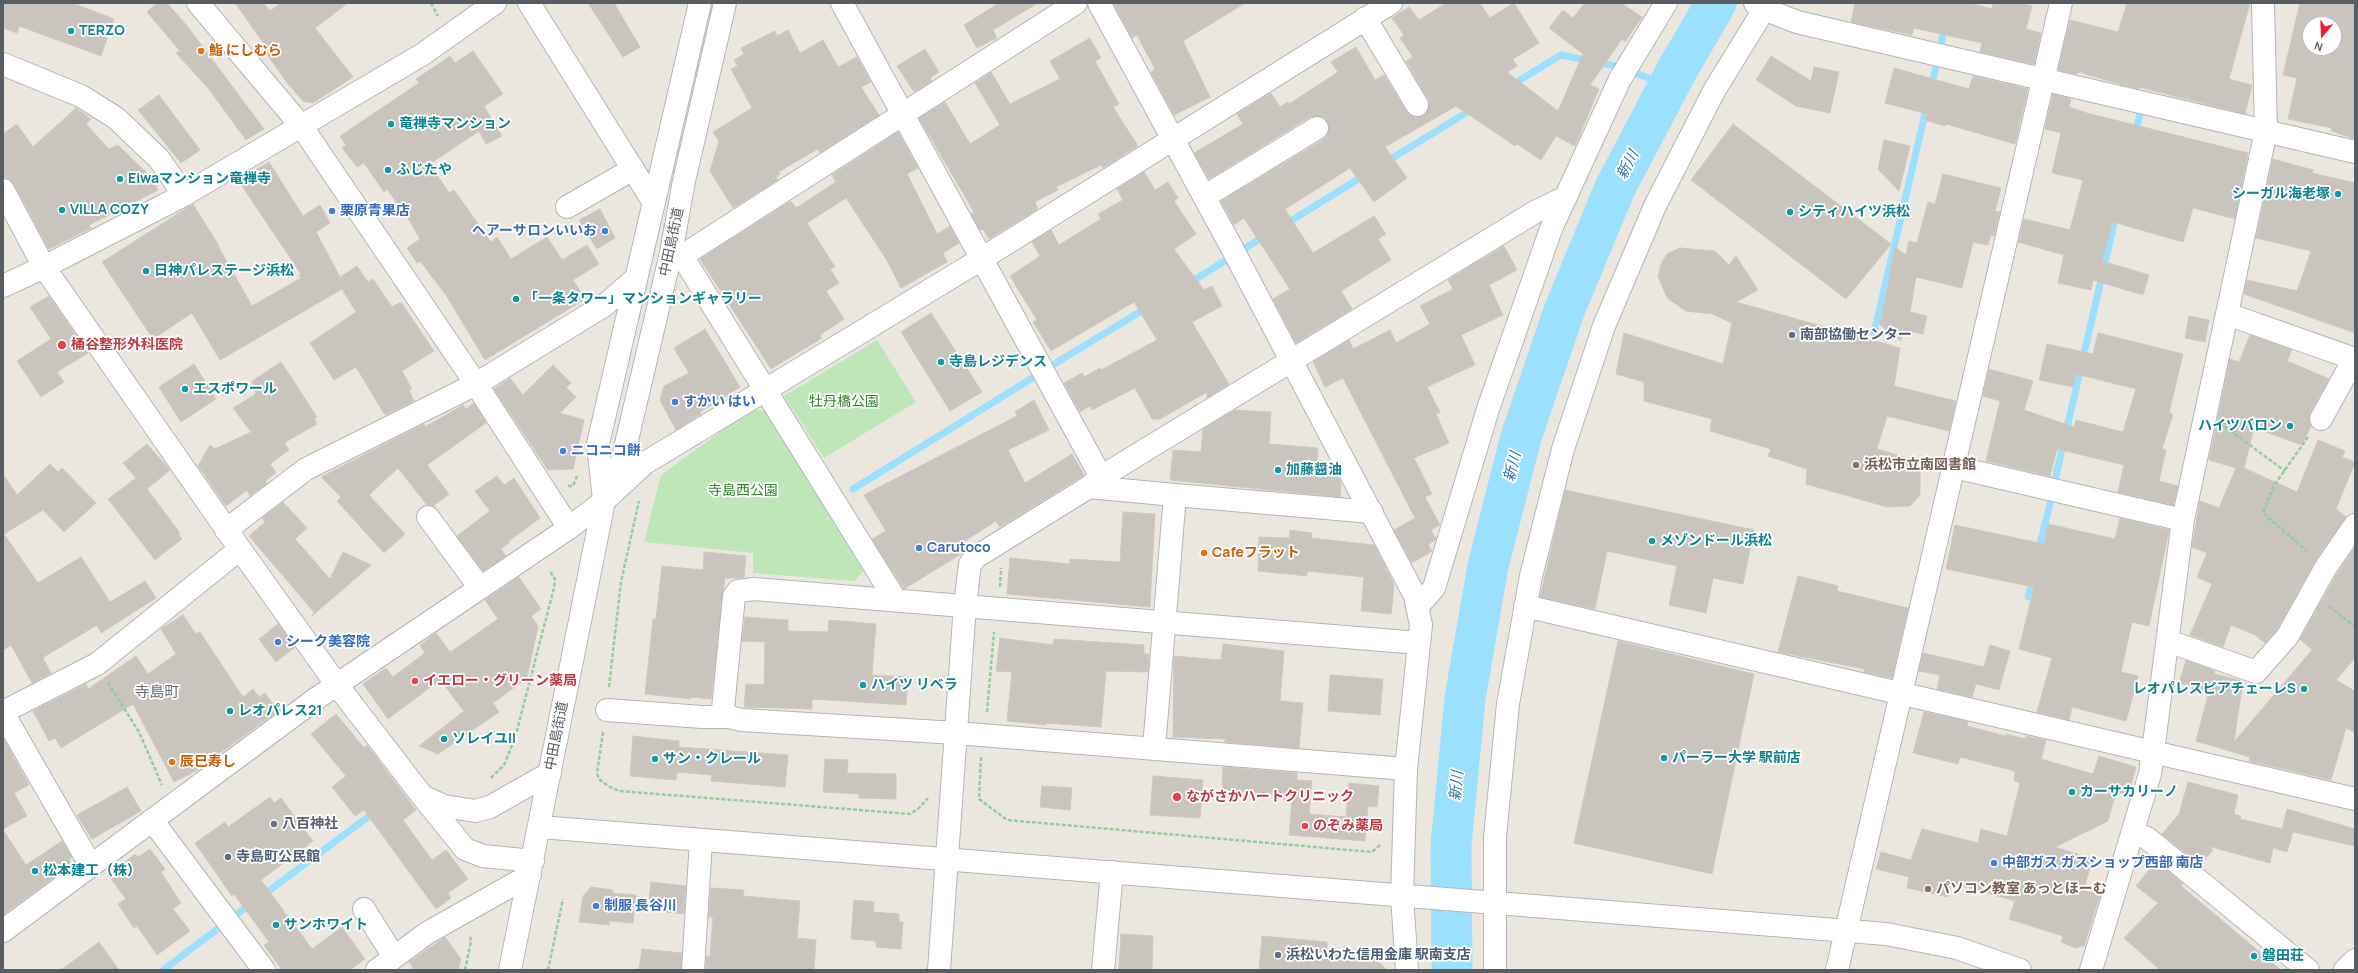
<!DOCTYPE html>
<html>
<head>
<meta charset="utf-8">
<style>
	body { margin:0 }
	#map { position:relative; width:2358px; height:973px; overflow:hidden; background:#ece7de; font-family:Manrope,sans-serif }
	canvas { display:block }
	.frame { position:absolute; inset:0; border:4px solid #575d61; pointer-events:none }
	.north { position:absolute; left:2302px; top:16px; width:40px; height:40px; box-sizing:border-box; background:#fff; border:1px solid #bcbec0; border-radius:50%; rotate:199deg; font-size:11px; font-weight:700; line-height:16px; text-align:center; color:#575d61 }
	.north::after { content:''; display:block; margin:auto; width:14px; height:18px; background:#f41c27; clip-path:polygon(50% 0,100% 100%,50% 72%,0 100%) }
</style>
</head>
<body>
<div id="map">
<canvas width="2358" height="973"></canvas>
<div class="frame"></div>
<div class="north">N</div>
</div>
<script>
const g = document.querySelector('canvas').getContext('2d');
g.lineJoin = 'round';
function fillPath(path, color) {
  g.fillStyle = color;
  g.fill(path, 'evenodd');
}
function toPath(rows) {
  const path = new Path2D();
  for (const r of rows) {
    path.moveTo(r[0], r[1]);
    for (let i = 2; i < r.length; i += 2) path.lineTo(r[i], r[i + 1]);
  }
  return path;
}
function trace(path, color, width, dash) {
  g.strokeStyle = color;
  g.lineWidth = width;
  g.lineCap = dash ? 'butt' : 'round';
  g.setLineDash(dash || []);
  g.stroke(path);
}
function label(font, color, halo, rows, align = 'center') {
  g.font = font + ' Manrope,"Noto Sans JP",sans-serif';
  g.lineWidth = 3.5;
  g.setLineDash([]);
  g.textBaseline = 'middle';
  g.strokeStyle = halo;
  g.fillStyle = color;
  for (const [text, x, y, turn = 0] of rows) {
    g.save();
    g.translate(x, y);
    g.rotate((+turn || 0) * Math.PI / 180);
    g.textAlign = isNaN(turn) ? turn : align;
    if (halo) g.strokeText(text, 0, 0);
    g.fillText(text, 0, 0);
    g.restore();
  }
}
const green = toPath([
	[877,340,916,402,824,458,784,396],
	[752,409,765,411,864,570,855,581,753,573,753,553,644,542,661,475]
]);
const stream = toPath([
	[1941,43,1945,26],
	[1510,86,1561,55,1615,66,1668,85],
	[1931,87,1936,67],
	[2135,134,2140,114],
	[1386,162,1474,108],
	[1284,225,1365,175],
	[1188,284,1266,235],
	[1874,333,1927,105],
	[1051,366,1148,307],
	[2055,480,2116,215],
	[853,489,1034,377],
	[2038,552,2051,500],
	[2028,597,2033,578],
	[262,896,376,811],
	[163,970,252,903]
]);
const river = toPath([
	[1452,970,1451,846,1465,698,1488,566,1521,437,1564,311,1615,188,1677,70,1716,3]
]);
const building = toPath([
	[3,3,72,3,114,19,101,56,19,26,17,33,3,28,3,3],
	[157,3,167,3,188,27,264,129,246,140,208,88,176,53,180,51,147,12,157,3],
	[235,3,264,3,270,11,281,3,348,3,315,28,353,77,313,103,303,101,288,84,264,50,267,48,235,3],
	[588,3,614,3,640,47,623,57,588,3],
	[999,3,1038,3,993,30,997,38,977,48,964,25,999,3],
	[1113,3,1245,3,1183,41,1210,97,1174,115,1151,72,1155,69,1137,35,1132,38,1113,3],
	[1446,3,1480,3,1490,18,1514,3,1539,43,1513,59,1517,66,1507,72,1558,111,1583,54,1549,28,1563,10,1573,18,1585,3,1621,3,1642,17,1625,42,1622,39,1590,85,1599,89,1575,146,1556,136,1541,160,1517,144,1515,146,1456,106,1385,147,1407,178,1374,202,1350,168,1285,209,1313,253,1374,216,1386,234,1378,239,1391,260,1341,291,1352,309,1296,343,1273,299,1290,289,1244,218,1234,225,1221,201,1324,139,1328,134,1328,122,1323,117,1310,117,1209,179,1194,153,1243,124,1237,114,1271,93,1280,107,1288,102,1289,104,1338,72,1331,62,1356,47,1375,80,1384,75,1407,112,1417,117,1424,115,1429,105,1428,99,1406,61,1413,57,1400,38,1404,35,1392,18,1409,7,1419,20,1446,3],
	[1855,3,1970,3,1992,9,1993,3,2021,3,2032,6,2026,29,2041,33,2034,64,1980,52,1982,43,1914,28,1912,35,1851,22,1855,3],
	[2127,3,2250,3,2229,79,2252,85,2245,114,2139,87,2139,89,2127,86,2078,72,2077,74,2058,70,2070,20,2118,32,2127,3],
	[2300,3,2355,3,2355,139,2331,131,2332,128,2288,119,2297,78,2283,75,2300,3],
	[2310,24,2334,24,2334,48,2310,48,2310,24],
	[788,30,800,53,823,40,838,67,857,57,871,82,861,87,879,115,820,153,818,149,778,172,780,174,776,177,778,180,733,208,710,171,719,141,713,132,752,108,731,69,738,66,734,60,744,54,741,48,775,31,777,36,788,30],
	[1090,38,1101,58,1095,61,1119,104,1113,107,1138,146,1103,168,1101,165,1056,187,1058,190,1035,202,1038,209,989,239,983,229,980,230,971,214,974,212,919,118,945,102,970,144,1000,125,975,83,991,72,1010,104,1060,79,1050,61,1090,38],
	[925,49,939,72,930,78,932,81,914,92,897,66,925,49],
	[473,51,503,94,484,106,502,136,486,144,479,131,430,164,449,193,454,190,491,242,497,237,511,259,547,237,562,260,587,245,599,264,573,280,585,299,485,360,446,295,420,261,417,263,407,248,420,239,409,220,387,189,384,192,364,163,357,167,342,148,346,145,340,136,419,83,416,79,450,56,455,63,473,51],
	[1771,56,1811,81,1814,67,1839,72,1830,113,1796,106,1756,80,1771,56],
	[1894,68,1969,89,1973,76,2028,89,2015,144,1946,124,1945,126,1925,120,1927,114,1885,103,1894,68],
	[2053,94,2071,99,2069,107,2087,113,2248,153,2235,219,2193,208,2183,242,2113,222,2102,261,2149,275,2143,295,2093,280,2091,290,2058,283,2064,255,2018,242,2024,219,2070,230,2083,180,2052,173,2061,133,2045,129,2053,94],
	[159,95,200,150,181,163,138,110,159,95],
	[76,108,91,119,86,124,109,149,118,145,152,178,158,190,89,225,91,228,49,249,14,184,9,179,3,178,3,134,17,124,33,147,76,108],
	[1733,124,1891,244,1846,299,1691,180,1733,124],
	[898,132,918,168,907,174,937,234,950,226,959,243,943,253,947,262,901,288,886,259,846,198,807,223,835,267,830,269,839,283,826,291,844,319,820,335,822,338,771,369,700,259,791,201,796,208,836,182,832,175,898,132],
	[1884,140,1910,146,1899,191,1878,169,1884,140],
	[2273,159,2313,170,2312,173,2355,183,2355,333,2244,294,2247,280,2297,291,2311,251,2256,238,2273,159],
	[269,162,303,216,320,205,330,223,316,232,340,277,357,266,368,282,373,279,392,307,401,302,434,351,402,371,412,389,409,390,414,401,385,415,356,367,334,380,310,343,356,312,342,289,220,360,192,313,153,339,102,262,193,204,219,246,218,246,252,306,301,278,299,275,301,274,238,180,269,162],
	[1144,172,1155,190,1168,182,1178,198,1174,201,1196,234,1174,249,1204,290,1212,286,1222,306,1192,322,1229,384,1207,398,1207,392,1160,419,1152,419,1135,388,1092,410,1090,406,1080,412,1064,383,1082,373,1084,377,1100,368,1101,370,1157,340,1134,302,1051,351,1033,322,1037,320,1010,276,1040,256,1032,242,1051,230,1059,245,1101,219,1098,214,1123,200,1117,189,1144,172],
	[1943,174,2001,188,1995,211,2000,212,1994,236,1991,235,1988,245,1973,242,1962,288,1916,277,1910,312,1927,316,1923,334,1902,330,1901,341,1880,325,1895,247,1906,255,1909,241,1917,243,1928,202,1935,204,1943,174],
	[600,209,615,238,597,249,579,220,600,209],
	[1504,246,1517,270,1489,285,1503,315,1461,335,1475,365,1427,387,1440,412,1436,414,1449,443,1414,458,1432,494,1425,497,1440,525,1431,530,1436,539,1428,545,1432,551,1412,563,1394,530,1415,518,1343,378,1325,387,1313,362,1349,340,1353,349,1390,330,1396,343,1430,324,1420,306,1453,289,1448,280,1504,246],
	[1680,248,1715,251,1729,265,1736,256,1758,290,1736,302,1900,348,1894,386,1956,401,1949,431,1887,416,1877,449,1911,459,1920,469,1920,495,1910,506,1887,507,1806,484,1807,469,1768,456,1771,449,1710,431,1712,419,1644,401,1644,382,1616,374,1624,333,1723,364,1732,323,1712,314,1686,311,1667,298,1658,276,1661,264,1667,254,1680,248],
	[49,296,88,353,57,372,64,382,41,397,17,361,51,339,30,307,49,296],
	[931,313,982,392,950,411,901,332,931,313],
	[2189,316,2209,320,2205,342,2185,338,2189,316],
	[705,329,740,387,700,412,701,414,676,430,660,400,664,386,689,373,674,348,705,329],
	[2098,333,2183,354,2169,413,2173,414,2162,449,2166,450,2159,481,2178,486,2173,505,2118,492,2124,465,2057,449,2050,476,1986,461,2000,401,1983,396,1989,369,2033,381,2024,410,2074,427,2076,420,2123,432,2136,389,2076,374,2073,387,2039,380,2047,344,2093,354,2098,333],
	[2250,335,2292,350,2287,361,2329,379,2310,413,2309,420,2311,426,2302,445,2254,428,2244,468,2297,492,2318,440,2345,451,2342,457,2355,462,2336,509,2346,517,2315,561,2277,630,2265,643,2255,635,2231,625,2223,647,2190,635,2212,584,2197,577,2207,553,2192,547,2200,501,2219,508,2236,468,2209,460,2230,359,2239,362,2250,335],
	[281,362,317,417,314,418,317,424,284,443,289,450,270,464,276,473,265,481,267,483,250,496,247,490,226,506,198,466,210,445,215,449,251,432,233,408,256,394,252,381,281,362],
	[194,364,216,399,181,422,159,387,194,364],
	[553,365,571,383,566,387,576,397,560,413,584,420,573,469,548,470,494,389,510,378,523,395,553,365],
	[1034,400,1049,430,1008,450,1025,483,1072,454,1084,475,1000,527,996,521,946,553,961,554,904,589,872,539,886,531,864,495,1017,416,1015,412,1034,400],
	[474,403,486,423,427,465,449,494,433,506,427,505,398,468,369,495,405,534,384,553,337,501,341,497,321,477,424,424,425,427,463,405,466,409,474,403],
	[1235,410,1271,412,1269,444,1318,448,1317,461,1330,462,1333,467,1333,477,1339,478,1341,483,1340,497,1170,480,1173,450,1201,452,1203,429,1235,410],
	[147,444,170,470,147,489,180,533,178,534,182,539,155,560,108,499,136,478,123,463,147,444],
	[50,464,58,472,62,468,96,503,64,532,43,510,4,534,38,583,81,557,110,602,145,581,156,598,101,633,97,625,47,655,43,658,51,673,32,683,11,645,3,650,3,474,17,495,50,464],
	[497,476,504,485,514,478,540,518,509,541,510,542,501,549,506,556,483,571,457,536,490,511,475,491,497,476],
	[1565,490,1754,530,1743,584,1713,578,1706,613,1669,605,1677,566,1607,551,1595,609,1540,597,1565,490],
	[283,502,307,528,295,539,330,579,343,552,371,565,312,616,314,612,249,536,265,522,262,518,283,502],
	[1123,512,1155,514,1150,607,1007,594,1010,558,1070,564,1070,559,1120,562,1123,512],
	[2120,518,2169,530,2149,626,2132,622,2121,672,2138,676,2126,721,2072,707,2069,720,2037,712,2052,658,2019,649,2034,587,1946,569,1955,525,2044,544,2048,524,2115,539,2120,518],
	[1290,530,1312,533,1311,538,1374,545,1394,584,1391,614,1361,611,1364,577,1307,571,1307,576,1258,571,1259,537,1289,538,1290,530],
	[2355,547,2355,658,2336,680,2355,691,2355,733,2346,728,2331,780,2249,761,2250,757,2196,741,2209,692,2179,683,2186,660,2215,671,2214,674,2243,681,2234,742,2312,650,2300,639,2337,574,2355,547],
	[704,552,746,556,744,578,725,578,711,699,691,697,691,699,645,694,653,619,656,619,662,566,703,570,704,552],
	[1798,576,1838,586,1837,591,1908,608,1892,678,1864,672,1865,669,1778,652,1798,576],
	[519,577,541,609,531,616,538,626,527,678,493,703,499,712,438,754,419,746,464,711,440,680,388,719,363,684,386,668,393,677,425,653,420,645,436,633,450,652,455,649,498,619,485,600,519,577],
	[183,615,196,634,200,632,243,697,253,689,259,697,265,693,278,711,194,772,174,782,133,704,61,748,55,738,49,741,33,711,86,684,88,689,136,656,148,674,176,654,161,629,183,615],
	[745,617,788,620,788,631,828,632,829,620,876,624,872,675,908,677,906,705,812,699,812,709,744,707,746,684,764,685,765,642,742,641,745,617],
	[278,624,295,647,276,662,259,639,278,624],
	[1000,638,1053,645,1054,639,1144,645,1144,654,1149,654,1148,672,1106,671,1101,727,1046,723,1046,725,1007,721,1012,672,996,671,1000,638],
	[1618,641,1754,674,1712,874,1574,843,1618,641],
	[1223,644,1284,651,1280,701,1303,703,1299,748,1225,742,1225,739,1173,737,1174,656,1221,660,1223,644],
	[1990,645,2010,651,1999,690,1976,684,1972,697,1937,689,1940,675,1919,671,1923,653,1984,667,1990,645],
	[1330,675,1383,679,1380,715,1328,711,1330,675],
	[1924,712,1966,721,1968,723,1967,726,2005,736,2006,734,2025,739,2026,736,2046,740,2041,759,2093,774,2099,756,2136,767,2128,796,2116,792,2108,821,2055,847,2093,859,2083,890,2100,895,2084,946,2075,948,2061,942,2063,936,2009,919,2015,901,1952,883,1948,897,1907,888,1909,877,1876,869,1881,852,1911,860,1922,829,1978,843,1981,829,2007,836,2020,783,2014,781,2015,771,1960,757,1958,764,1913,753,1924,712],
	[336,714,364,748,367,745,416,810,403,820,432,860,446,850,468,879,448,893,451,898,436,909,364,810,355,816,332,787,346,776,311,734,336,714],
	[633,736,679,741,679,747,788,755,785,787,711,781,712,775,677,772,676,780,630,776,633,736],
	[3,738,29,785,14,793,27,816,3,829,3,738],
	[825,759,848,760,847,773,896,774,896,799,859,798,859,794,823,792,825,759],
	[1223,767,1297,773,1297,780,1312,781,1309,814,1346,817,1349,783,1379,786,1377,807,1368,806,1365,841,1289,835,1292,801,1280,799,1280,795,1222,790,1223,767],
	[1153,776,1203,780,1200,818,1150,815,1153,776],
	[2188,782,2238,795,2234,814,2241,816,2240,819,2282,829,2287,809,2355,829,2355,846,2293,832,2287,852,2273,848,2270,863,2208,846,2213,850,2200,865,2162,834,2179,814,2188,782],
	[1042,786,1072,788,1070,810,1040,807,1042,786],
	[127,787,141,811,92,839,77,815,127,787],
	[270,797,274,803,281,798,313,841,261,880,312,949,342,927,365,959,350,970,282,970,264,945,269,942,234,894,232,896,195,843,225,822,228,827,270,797],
	[3,830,26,865,62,841,72,857,69,860,72,864,3,915,3,830],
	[150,849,165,869,161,872,181,903,173,909,190,931,157,955,137,926,134,928,118,904,126,899,111,879,119,873,116,869,135,854,138,857,150,849],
	[2156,861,2183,884,2181,886,2281,970,2160,970,2124,938,2158,903,2136,886,2156,861],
	[651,882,686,886,684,914,648,910,651,882],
	[591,887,613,890,613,893,636,895,633,923,609,921,609,925,579,922,583,896,591,887],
	[711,888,744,890,743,896,800,901,797,938,816,940,814,970,706,970,706,956,710,956,713,917,709,917,711,888],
	[854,900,874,902,873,912,899,914,899,922,903,922,901,949,876,947,876,941,851,939,854,900],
	[1121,934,1153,936,1152,970,1119,970,1121,934],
	[1262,936,1327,942,1327,951,1366,950,1387,970,1259,970,1262,936],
	[445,937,461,959,458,970,415,970,409,962,445,937],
	[99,942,119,970,61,970,99,942],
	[642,949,682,953,681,970,639,970,642,949]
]);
const path = toPath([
	[431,3,438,16],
	[2225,427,2285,471],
	[2308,437,2273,487,2263,513,2309,553],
	[568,486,573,486,577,476],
	[1000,587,1001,568],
	[2329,606,2355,627],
	[108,683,139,732,162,785],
	[609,687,621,582,639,501],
	[987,712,994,632],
	[603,732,597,773,599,779,608,786,619,791,910,814,918,809,928,798],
	[981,757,979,799,1007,820,1372,852,1381,844],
	[491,778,504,765,515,738,554,588,555,579,549,570],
	[465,970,471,941,470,936],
	[548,970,563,899]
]);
const minor = toPath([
	[198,3,302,127,476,384,569,528],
	[529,3,654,203],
	[842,3,1101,477],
	[1099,3,1232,248,1415,596,1421,625,1406,769,1402,896,1407,970],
	[1755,3,1764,9,1797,22,2355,152],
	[1365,18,1417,105],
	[3,64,81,96,116,118,159,159,184,195],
	[3,190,44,267,240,549,337,685,423,797,465,849,483,856,533,861],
	[1204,197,1317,128],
	[567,207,633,169],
	[671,253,682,256,1076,3],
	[682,256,895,599],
	[3,286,44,267,184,195,423,54,495,3],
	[2227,314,2355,359],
	[2321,419,2354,359],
	[1954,467,2183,520],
	[1089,487,1175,495],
	[604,500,598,444,700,3],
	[428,517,480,588],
	[226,530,306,469,476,384,605,305,635,279],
	[1525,606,2355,799],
	[1417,607,1434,588,1488,409,1551,229,1620,79,1666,3],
	[2168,641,2256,672,2287,637,2326,567,2355,525],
	[607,710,702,717,729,717],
	[3,712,97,664,240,549],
	[3,713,91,866],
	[1154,748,1175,495,1372,512],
	[1406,769,956,733,742,720,729,717,723,709,734,596,738,591,754,589,1419,643],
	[424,797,444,806,475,811,490,807,550,773],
	[152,820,264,970],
	[540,827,1886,934,1957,948,2020,970],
	[2133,833,2147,838,2308,970],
	[364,909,394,957],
	[3,931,317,698,569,528,604,501,645,463,983,258,1391,3],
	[377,970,427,933,530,875],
	[510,970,604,501,623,457,671,253,684,181,725,3],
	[693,970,701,840],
	[939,970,965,605,970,564,976,557,1089,487,1101,477,1535,212,1566,197],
	[1103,970,1112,872],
	[1495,970,1495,837,1508,704,1531,576,1563,449,1604,326,1655,206,1714,91,1768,3],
	[1837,970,2061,3],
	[2091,970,2150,774,2183,520,2266,131,2263,3],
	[2345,970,2355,960]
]);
const markers = [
	[71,31,4,"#0f9aa8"],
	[201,51,4,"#e8710a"],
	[391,124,4,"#0f9aa8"],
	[388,170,4,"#0f9aa8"],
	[120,179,4,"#0f9aa8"],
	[2338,194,4,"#0f9aa8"],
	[62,210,4,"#0f9aa8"],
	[332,211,4,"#3f7fe0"],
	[1790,212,4,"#0f9aa8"],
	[605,231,4,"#3f7fe0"],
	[146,271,4,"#0f9aa8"],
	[516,299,4,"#0f9aa8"],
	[1792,335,4,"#5c6f8a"],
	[62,345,5,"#e0444e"],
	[941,362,4,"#0f9aa8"],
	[185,389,4,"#0f9aa8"],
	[675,402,4,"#3f7fe0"],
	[2290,426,4,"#0f9aa8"],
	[563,451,4,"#3f7fe0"],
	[1856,465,4,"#8d6e63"],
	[1278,470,4,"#0f9aa8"],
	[1652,541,4,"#0f9aa8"],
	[919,548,4,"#3f7fe0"],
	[1204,553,4,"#e8710a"],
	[278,642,4,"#3f7fe0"],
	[415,681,4,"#e0444e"],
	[863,685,4,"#0f9aa8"],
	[2304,689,4,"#0f9aa8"],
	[230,711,4,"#0f9aa8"],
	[444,739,4,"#0f9aa8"],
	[1664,758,4,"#0f9aa8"],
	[655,759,4,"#0f9aa8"],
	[172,762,4,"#e8710a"],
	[2072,792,4,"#0f9aa8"],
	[1177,797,5,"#e0444e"],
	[274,824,4,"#6b7280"],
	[1305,826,4,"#e0444e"],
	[228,857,4,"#5c6f8a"],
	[1994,863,4,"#3f7fe0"],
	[35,871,4,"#0f9aa8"],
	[1928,889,4,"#8d6e63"],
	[596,906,4,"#3f7fe0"],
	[276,925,4,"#0f9aa8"],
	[1278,955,4,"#5c6f8a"],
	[2254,956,4,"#0f9aa8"]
];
const cultureNames = [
	["TERZO",79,31],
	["竜禅寺マンション",399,124],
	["ふじたや",396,170],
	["Eiwaマンション竜禅寺",128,179],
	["シーガル海老塚",2330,194,"right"],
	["VILLA COZY",70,210],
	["シティハイツ浜松",1798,212],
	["日神パレステージ浜松",154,271],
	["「一条タワー」マンションギャラリー",524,299],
	["寺島レジデンス",949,362],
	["エスポワール",193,389],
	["ハイツバロン",2282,426,"right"],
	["加藤醤油",1286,470],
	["メゾンドール浜松",1660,541],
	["ハイツ リベラ",871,685],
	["レオパレスピアチェーレS",2296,689,"right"],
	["レオパレス21",238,711],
	["ソレイユII",452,739],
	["パーラー大学 駅前店",1672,758],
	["サン・クレール",663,759],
	["カーサカリーノ",2080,792],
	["松本建工（株）",43,871],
	["サンホワイト",284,925],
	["磐田荘",2262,956]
];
const foodNames = [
	["鮨 にしむら",209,51],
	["Cafeフラット",1212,553],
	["辰巳寿し",180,762]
];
const shopNames = [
	["栗原青果店",340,211],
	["ヘアーサロンいいお",597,231,"right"],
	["すかい はい",683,402],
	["ニコニコ餅",571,451],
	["Carutoco",927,548],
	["シーク美容院",286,642],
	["中部ガス ガスショップ西部 南店",2002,863],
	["制服 長谷川",604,906]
];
const streetNames = [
	["中田島街道",672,242,-78],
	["中田島街道",557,736,-79]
];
const serviceNames = [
	["南部協働センター",1800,335],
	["寺島町公民館",236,857],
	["浜松いわた信用金庫 駅南支店",1286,955]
];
const healthNames = [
	["桶谷整形外科医院",71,345],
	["イエロー・グリーン薬局",423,681],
	["ながさかハートクリニック",1186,797],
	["のぞみ薬局",1313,826]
];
const parkNames = [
	["牡丹橋公園",844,402],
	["寺島西公園",743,491]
];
const educationNames = [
	["浜松市立南図書館",1864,465],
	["パソコン教室 あっとほーむ",1936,889]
];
const worshipNames = [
	["八百神社",282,824]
];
const waterNames = [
	["新川",1628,165,-63],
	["新川",1513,467,-76],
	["新川",1457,786,-85]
];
const neighbourhoodNames = [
	["寺島町",157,693]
];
fillPath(green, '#bee6b8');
trace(stream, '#9be0ff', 7);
trace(river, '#9be0ff', 41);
fillPath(building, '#c9c4bd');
trace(building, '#d1c8bc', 1);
trace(minor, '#b1b6bb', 24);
trace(path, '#93cd9c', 2.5, [4, 2]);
trace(minor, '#fff', 22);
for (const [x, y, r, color] of markers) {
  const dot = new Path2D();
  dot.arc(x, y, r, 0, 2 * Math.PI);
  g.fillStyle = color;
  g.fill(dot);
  trace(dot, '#fff', 1.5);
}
label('bold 14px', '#0d838f', '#fff', cultureNames, 'left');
label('bold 14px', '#c56008', '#fff', foodNames, 'left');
label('bold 14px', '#366cbe', '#fff', shopNames, 'left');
label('14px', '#575d61', '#fff', streetNames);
label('bold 14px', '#4e5e75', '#fff', serviceNames, 'left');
label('bold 14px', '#be3a42', '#fff', healthNames, 'left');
label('14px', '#34822e', '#fff', parkNames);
label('bold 14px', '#785e54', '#fff', educationNames, 'left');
label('bold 14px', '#5b616d', '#fff', worshipNames, 'left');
label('italic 15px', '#2f77a4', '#fff', waterNames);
label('15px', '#686f73', '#fff', neighbourhoodNames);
</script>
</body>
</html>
